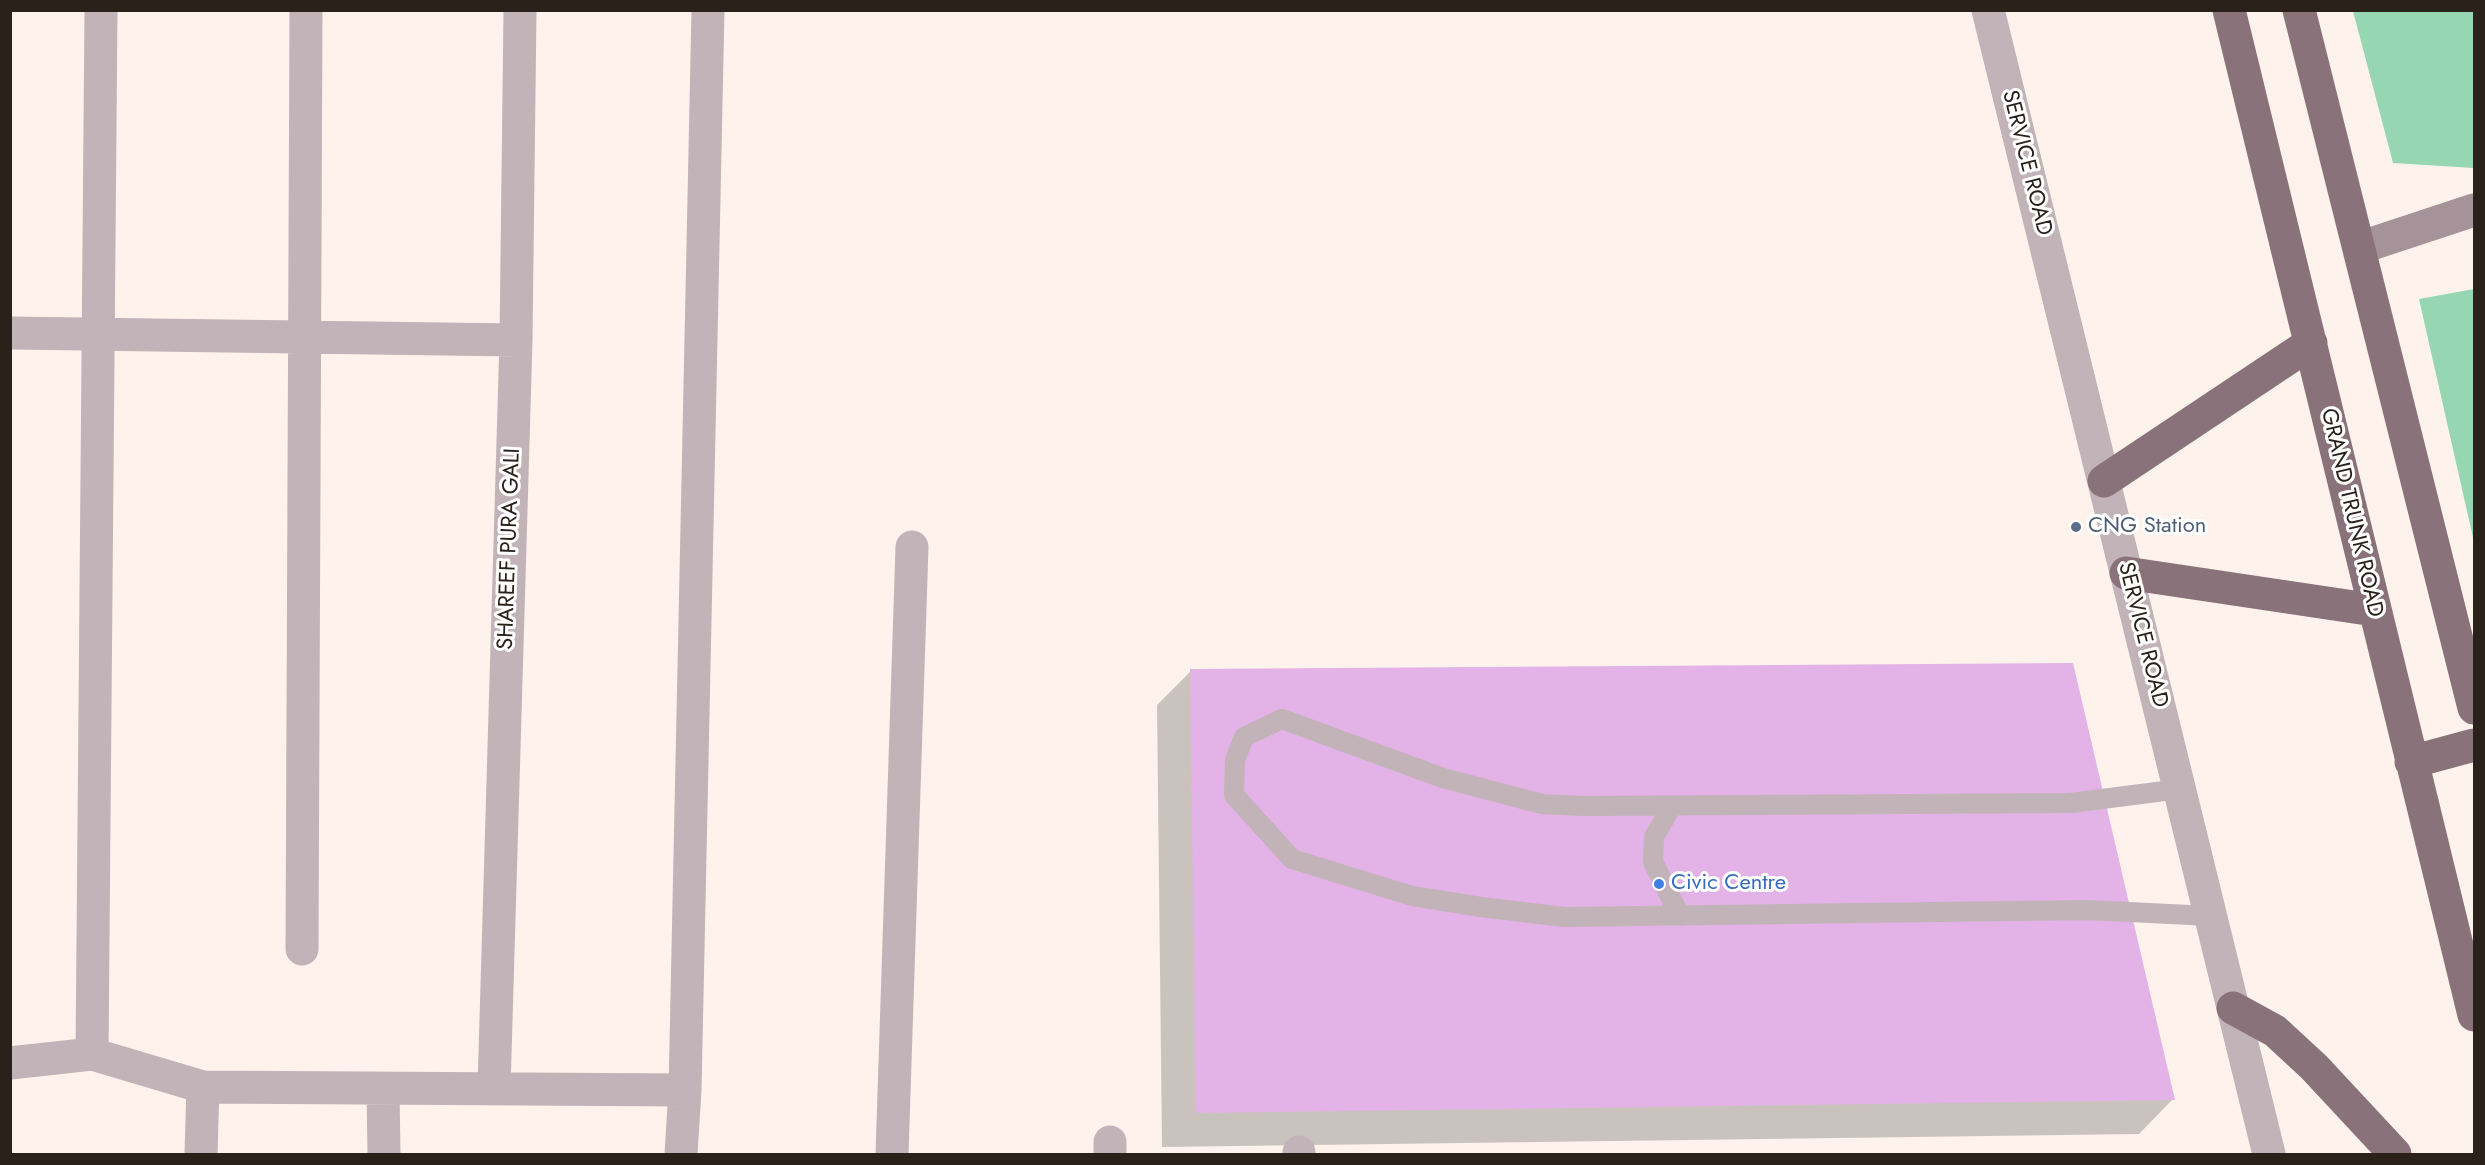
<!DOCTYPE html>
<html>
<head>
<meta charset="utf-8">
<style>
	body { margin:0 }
	#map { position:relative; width:2485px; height:1165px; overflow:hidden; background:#fdf3ec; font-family:Jost,sans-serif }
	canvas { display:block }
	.frame { position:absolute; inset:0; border:12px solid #2a211b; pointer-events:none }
</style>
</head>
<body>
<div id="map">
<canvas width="2485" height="1165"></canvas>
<div class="frame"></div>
</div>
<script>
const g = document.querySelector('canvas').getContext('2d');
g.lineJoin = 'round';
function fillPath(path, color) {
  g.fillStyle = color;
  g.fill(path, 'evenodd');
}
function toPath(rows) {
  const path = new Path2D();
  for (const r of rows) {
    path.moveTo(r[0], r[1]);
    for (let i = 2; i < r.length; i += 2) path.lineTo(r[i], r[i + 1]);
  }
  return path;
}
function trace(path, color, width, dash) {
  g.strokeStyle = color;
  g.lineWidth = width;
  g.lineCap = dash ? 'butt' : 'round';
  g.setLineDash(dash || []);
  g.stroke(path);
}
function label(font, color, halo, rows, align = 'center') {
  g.font = font + ' Jost,sans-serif';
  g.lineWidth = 6;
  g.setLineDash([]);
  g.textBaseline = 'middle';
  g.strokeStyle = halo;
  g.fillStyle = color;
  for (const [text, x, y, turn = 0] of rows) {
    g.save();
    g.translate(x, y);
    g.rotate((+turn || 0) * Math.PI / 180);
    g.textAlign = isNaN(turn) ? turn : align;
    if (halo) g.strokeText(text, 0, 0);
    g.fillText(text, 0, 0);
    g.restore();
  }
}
const green = toPath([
	[2353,11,2474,11,2474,168,2393,163],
	[2474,289,2474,542,2419,299]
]);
const shadow = toPath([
	[1191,671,2173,1099,2139,1134,1162,1147,1157,705]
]);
const building = toPath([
	[2073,663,2175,1100,1196,1113,1190,669]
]);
const service = toPath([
	[2180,789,2071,803,1584,806,1542,804,1443,778,1282,719,1244,737,1235,760,1234,795,1292,859,1412,896,1481,907,1564,917,2088,910,2211,916],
	[1672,806,1654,837,1653,862,1680,916]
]);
const minor = toPath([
	[1988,10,2269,1154],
	[10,333,516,340],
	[302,949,306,10],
	[92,1054,101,10],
	[10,1063,92,1054,203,1087,685,1090],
	[494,1088,516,340,520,10],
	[383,1090,384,1154],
	[1110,1142,1110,1154],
	[1299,1152,1299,1154],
	[201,1154,203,1087],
	[681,1154,685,1090,708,10],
	[892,1154,912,547]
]);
const secondary = toPath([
	[2359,248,2474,210]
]);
const trunk = toPath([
	[2229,10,2474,1015],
	[2299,10,2474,708],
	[2104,481,2311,343],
	[2126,573,2374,610],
	[2411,762,2474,745],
	[2233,1008,2275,1031,2314,1067,2395,1154]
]);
const markers = [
	[2076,527,6,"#5c6f8a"],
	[1659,884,6,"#3f7fe0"]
];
const streetNames = [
	["SERVICE ROAD",2026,163,76],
	["GRAND TRUNK ROAD",2351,513,77],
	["SHAREEF PURA GALI",510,549,-88],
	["SERVICE ROAD",2142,635,76]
];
const serviceNames = [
	["CNG Station",2088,527]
];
const shopNames = [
	["Civic Centre",1671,884]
];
fillPath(green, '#97d6b3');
fillPath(shadow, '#0003');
fillPath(building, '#e3b2e6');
trace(service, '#c1b3b7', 20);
trace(minor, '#c1b3b7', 33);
trace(secondary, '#a69399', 33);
trace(trunk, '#8a727a', 33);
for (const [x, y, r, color] of markers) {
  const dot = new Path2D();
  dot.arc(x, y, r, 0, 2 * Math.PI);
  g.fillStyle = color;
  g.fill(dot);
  trace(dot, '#fff', 2);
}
label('22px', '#2a211b', '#fff', streetNames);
label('22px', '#4e5e75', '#fff', serviceNames, 'left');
label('22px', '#366cbe', '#fff', shopNames, 'left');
</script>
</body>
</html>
